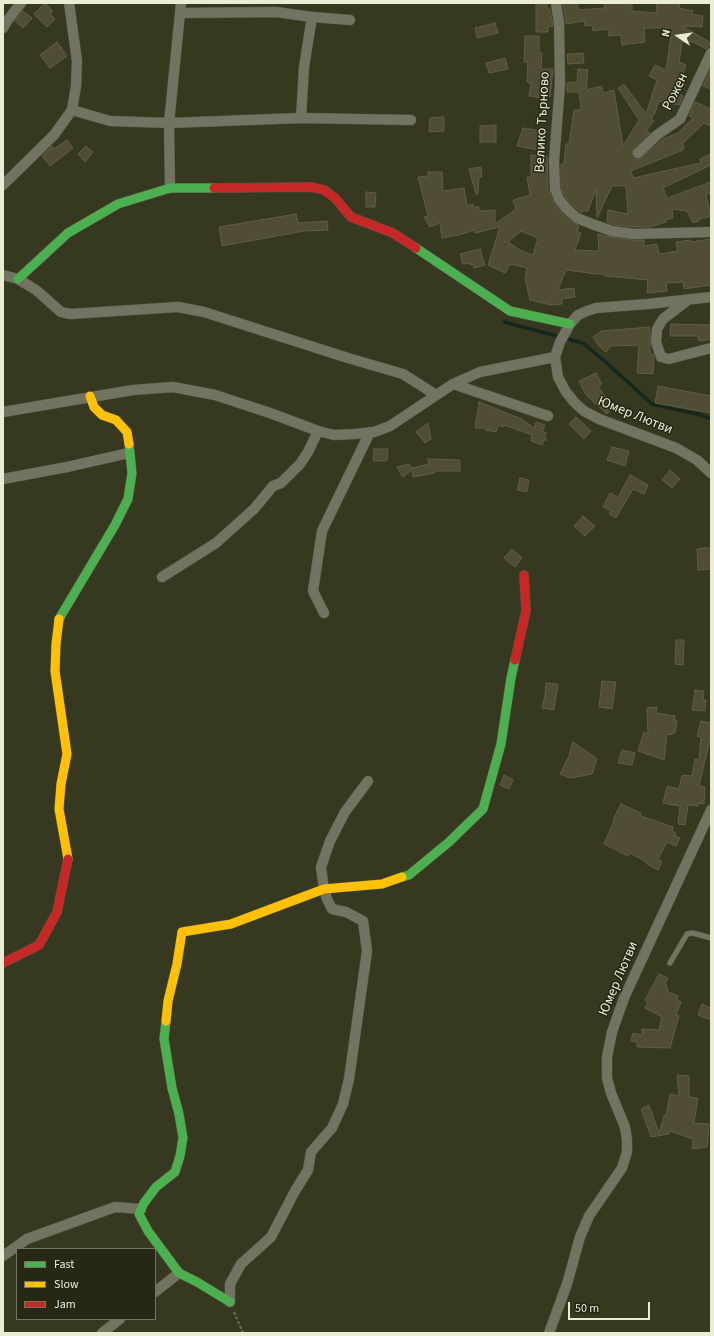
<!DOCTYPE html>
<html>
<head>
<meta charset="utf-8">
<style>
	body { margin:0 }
	#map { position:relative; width:714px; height:1336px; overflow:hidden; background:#373820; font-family:"Source Sans 3",sans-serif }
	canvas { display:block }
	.frame { position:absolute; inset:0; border:4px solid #eaecd4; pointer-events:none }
	.legend { position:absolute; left:16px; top:1248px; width:140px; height:72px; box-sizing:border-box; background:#262714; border:1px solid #747661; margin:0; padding:5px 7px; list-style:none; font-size:12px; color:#eaecd4 }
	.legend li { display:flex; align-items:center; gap:8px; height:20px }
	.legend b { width:20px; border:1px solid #747661 }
	.north { position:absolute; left:658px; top:16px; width:40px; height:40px; -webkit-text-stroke:3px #262714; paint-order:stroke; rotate:283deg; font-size:11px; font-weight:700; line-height:16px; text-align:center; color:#eaecd4 }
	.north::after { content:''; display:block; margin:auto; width:14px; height:18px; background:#eaecd4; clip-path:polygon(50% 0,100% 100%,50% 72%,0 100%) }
	.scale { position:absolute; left:568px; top:1302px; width:82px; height:18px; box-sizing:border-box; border:2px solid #eaecd4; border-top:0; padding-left:5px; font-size:12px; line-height:14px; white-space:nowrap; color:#eaecd4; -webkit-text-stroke:3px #262714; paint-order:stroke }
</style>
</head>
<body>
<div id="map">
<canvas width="714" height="1336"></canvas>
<div class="frame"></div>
<ul class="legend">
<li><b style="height:5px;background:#4caf50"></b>Fast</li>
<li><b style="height:5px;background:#ffc107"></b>Slow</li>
<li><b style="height:5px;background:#c62828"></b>Jam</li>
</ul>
<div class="north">N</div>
<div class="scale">50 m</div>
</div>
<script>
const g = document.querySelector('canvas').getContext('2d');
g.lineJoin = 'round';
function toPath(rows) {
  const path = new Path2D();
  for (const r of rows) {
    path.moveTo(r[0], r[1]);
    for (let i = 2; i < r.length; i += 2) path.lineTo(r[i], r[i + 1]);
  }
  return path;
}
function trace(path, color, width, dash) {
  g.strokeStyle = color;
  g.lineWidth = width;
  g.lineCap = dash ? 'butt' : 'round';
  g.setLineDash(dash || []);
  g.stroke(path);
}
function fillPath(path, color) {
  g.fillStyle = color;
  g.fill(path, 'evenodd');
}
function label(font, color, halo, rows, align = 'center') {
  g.font = font + ' "Source Sans 3",sans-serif';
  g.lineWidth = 3;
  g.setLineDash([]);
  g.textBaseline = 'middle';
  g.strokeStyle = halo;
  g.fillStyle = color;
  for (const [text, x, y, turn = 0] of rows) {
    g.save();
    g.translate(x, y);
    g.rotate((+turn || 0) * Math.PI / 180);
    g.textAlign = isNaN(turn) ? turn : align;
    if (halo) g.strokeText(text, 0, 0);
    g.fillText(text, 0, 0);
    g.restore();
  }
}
const stream = toPath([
	[504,322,583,343,609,365,652,404,701,415,711,419]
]);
const building = toPath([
	[45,3,53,11,50,14,55,19,47,27,34,14,45,3],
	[536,3,547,3,547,9,550,9,553,26,548,27,548,32,536,32,536,3],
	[563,3,577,3,578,10,605,8,604,3,632,3,632,11,657,13,656,3,680,3,679,8,693,11,692,14,703,16,702,27,682,26,711,43,711,44,706,49,693,42,682,42,679,62,686,65,676,94,682,95,683,97,679,105,659,101,655,113,651,119,654,121,646,131,650,133,634,148,632,155,636,159,640,159,663,139,678,133,693,118,689,116,695,102,711,109,711,126,704,123,683,143,684,148,683,148,683,150,631,171,633,178,701,163,700,159,711,154,711,165,663,188,667,198,711,182,711,193,706,195,711,216,699,219,699,221,693,223,687,211,672,209,673,218,666,220,666,222,650,227,633,227,614,225,607,222,608,210,628,214,626,186,612,186,597,218,596,189,588,211,582,211,582,213,571,204,565,196,561,188,561,164,564,164,566,144,569,144,574,110,581,110,579,92,567,92,567,83,577,82,578,69,588,70,586,90,601,86,603,93,614,90,623,146,639,120,618,88,624,84,646,114,657,80,649,76,655,65,666,70,672,28,644,28,645,42,622,45,621,35,609,36,608,29,593,31,592,25,585,26,584,21,566,24,563,3],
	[23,11,32,18,23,28,15,21,23,11],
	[495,23,498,33,477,38,475,28,495,23],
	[525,36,539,36,539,53,542,53,541,69,553,69,550,97,543,96,543,98,529,96,531,83,527,82,528,62,524,62,525,36],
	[57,42,67,56,50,68,40,55,57,42],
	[583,53,584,63,568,64,567,54,583,53],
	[505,58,508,69,489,73,486,63,505,58],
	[711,68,711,89,703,86,711,68],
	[444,117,444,131,429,132,430,118,444,117],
	[496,125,496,142,480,142,480,126,496,125],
	[523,128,542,131,538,150,517,146,523,128],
	[67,140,73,148,50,166,42,156,52,146,54,149,67,140],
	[86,146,93,152,85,162,78,154,86,146],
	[531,155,547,156,548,189,553,201,562,213,573,223,579,226,577,232,581,233,575,250,599,251,598,234,611,237,632,240,644,240,644,246,657,244,659,254,678,251,676,242,690,240,691,242,711,239,711,285,684,289,683,282,666,283,667,291,647,293,648,280,605,276,605,274,596,274,566,270,558,290,574,288,575,297,562,299,562,304,551,305,530,300,525,278,527,268,510,264,505,273,488,265,500,227,475,233,474,230,459,235,442,238,440,223,430,227,424,217,428,216,418,177,428,176,428,172,442,172,443,191,464,188,467,206,473,204,474,208,478,206,480,211,495,210,495,224,516,209,513,200,530,195,527,177,531,177,531,155],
	[521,231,538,238,533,255,520,250,508,242,521,231],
	[481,167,482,177,479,177,478,194,476,194,469,169,481,167],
	[366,192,376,193,375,207,366,207,366,192],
	[296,214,298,223,327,221,328,230,304,231,222,246,219,227,296,214],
	[480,249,485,265,474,268,473,264,470,265,469,263,463,264,460,254,480,249],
	[671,324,711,325,711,339,702,341,698,340,698,336,670,336,671,324],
	[649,327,650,331,650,353,653,354,654,357,653,374,637,373,639,345,611,346,606,352,599,346,593,337,601,331,649,327],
	[596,373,602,384,598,386,605,397,616,405,607,414,586,395,579,381,596,373],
	[658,386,711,396,711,413,655,403,658,386],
	[479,402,522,419,534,428,536,422,545,425,542,431,546,433,545,437,547,440,544,440,542,445,531,441,532,435,504,425,503,427,498,425,496,432,485,430,486,428,475,428,479,402],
	[576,417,591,431,584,439,569,424,576,417],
	[428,423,431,439,425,443,416,432,428,423],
	[612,447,629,451,625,466,607,460,612,447],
	[374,449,388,449,387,461,373,461,374,449],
	[428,459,460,460,460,471,434,471,435,473,413,477,412,470,403,477,397,467,409,464,412,469,412,468,429,464,428,459],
	[670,470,680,479,672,488,662,480,670,470],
	[630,475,648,485,644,494,633,489,616,518,609,514,611,511,603,507,610,493,618,497,630,475],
	[520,478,529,480,527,492,517,490,520,478],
	[583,516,595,526,585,536,574,526,583,516],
	[705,548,711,548,711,569,698,570,697,549,705,548],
	[512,549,522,558,515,567,504,558,512,549],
	[676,640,684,640,683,665,675,664,676,640],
	[602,681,616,682,612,709,599,707,602,681],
	[546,683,558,684,554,710,542,708,545,695,546,683],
	[695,690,704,691,703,700,706,700,705,711,692,710,695,690],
	[657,707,656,713,675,716,674,721,677,721,675,733,672,733,672,735,667,734,664,760,638,751,644,732,648,734,647,708,657,707],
	[701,721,711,723,711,735,699,786,705,787,704,804,698,803,698,806,688,805,685,825,678,824,680,806,663,803,667,786,679,789,682,775,692,776,695,759,699,760,701,737,697,736,701,721],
	[573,742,597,759,592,774,570,778,560,774,570,754,569,754,573,742],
	[622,750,635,753,632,765,618,763,622,750],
	[504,775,513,780,509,789,500,785,504,775],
	[621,804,641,813,641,816,673,827,672,831,676,833,675,836,680,838,676,846,667,842,658,859,662,862,658,870,647,864,648,863,630,853,628,856,604,844,614,821,613,820,621,804],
	[659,974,668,978,665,984,667,985,666,988,668,989,667,991,678,996,677,1000,681,1002,676,1015,679,1016,670,1048,637,1047,637,1042,631,1041,633,1033,642,1035,642,1029,659,1030,662,1017,645,1008,648,1002,645,1000,659,974],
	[702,1004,711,1008,711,1020,698,1015,702,1004],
	[677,1075,689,1076,689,1097,698,1098,694,1123,709,1124,707,1147,692,1149,693,1139,670,1131,669,1134,651,1137,641,1109,649,1105,659,1133,664,1116,666,1116,670,1094,679,1096,677,1075]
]);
const path = toPath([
	[234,1312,243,1333]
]);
const lane = toPath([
	[670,963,687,934,693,933,711,938]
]);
const street = toPath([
	[556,3,559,23,560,84,554,161,555,189,559,199,566,208,577,218,592,224,612,231,633,234,711,232],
	[180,13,276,12,312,17,350,20],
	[3,28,7,21,21,3],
	[72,110,110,121,169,123,301,118,411,120],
	[301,118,304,67,312,17],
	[638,153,657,135,680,119,711,53],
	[3,185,54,135,72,110,76,86,77,61,69,3],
	[170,188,169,123,181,3],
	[3,275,18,279,36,290,61,312,70,314,178,307,204,312,348,358,403,374,436,395],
	[711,297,648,304,596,308,587,311,578,315,570,324,560,342,555,357,558,377,566,392,575,403,584,411,599,419,676,448,697,460,711,473],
	[688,300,663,319,657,329,656,342,661,357,669,359,711,348],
	[453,384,548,416],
	[3,412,133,390,173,387,215,395,270,413,318,431,334,435,355,434,374,432,390,426,453,384,480,372,555,357],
	[3,479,67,467,129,453],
	[162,577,216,543,254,509,273,486,281,483,300,464,308,452,318,431],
	[324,613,313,591,322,531,370,432],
	[3,1256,27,1239,115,1207,141,1209],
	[155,1292,179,1273],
	[230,1302,230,1284,241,1264,271,1237,295,1191,308,1170,311,1152,332,1128,343,1104,349,1079,367,951,363,921,346,912,332,909,327,899,324,889,321,867,330,841,345,812,368,781],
	[102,1333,120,1319],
	[549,1333,567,1284,580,1237,589,1216,622,1168,627,1152,627,1140,625,1127,611,1093,607,1078,607,1057,612,1032,624,998,711,810]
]);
const fast = toPath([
	[416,248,510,311,570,324],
	[18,279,68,233,118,204,170,188,214,188],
	[59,619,115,525,128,499,132,473,129,444],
	[402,877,409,875,449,842,483,809,501,744,511,678,515,660],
	[166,1021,164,1039,172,1088,179,1114,183,1138,180,1156,175,1172,156,1187,144,1203,139,1214,148,1231,179,1273,197,1282,230,1302]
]);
const slow = toPath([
	[90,396,94,407,102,415,116,420,127,432,129,444],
	[59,619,56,644,55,671,67,754,61,784,59,809,68,859],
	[166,1021,168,1001,177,964,182,932,231,924,324,889,382,884,402,877]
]);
const jam = toPath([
	[214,188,311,187,324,190,335,198,351,217,393,233,416,248],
	[515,660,526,611,524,575],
	[3,963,39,945,57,912,68,859]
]);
const streetNames = [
	["Рожен",676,92,-63],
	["Велико Търново",543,122,-87],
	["Юмер Лютви",635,416,22],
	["Юмер Лютви",619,979,-67]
];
trace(stream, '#15281f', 3.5);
fillPath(building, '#504d34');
trace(building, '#5f5d49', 1);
trace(lane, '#535441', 6);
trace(street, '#535441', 11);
trace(fast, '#535441', 10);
trace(slow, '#535441', 10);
trace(jam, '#535441', 10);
trace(path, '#6e6f5f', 2, [3, 2]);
trace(lane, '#727361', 5);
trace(street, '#727361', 10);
trace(fast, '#4caf50', 9);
trace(slow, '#ffc107', 9);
trace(jam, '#c62828', 9);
label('14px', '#eaecd4', '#262714', streetNames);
</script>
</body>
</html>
